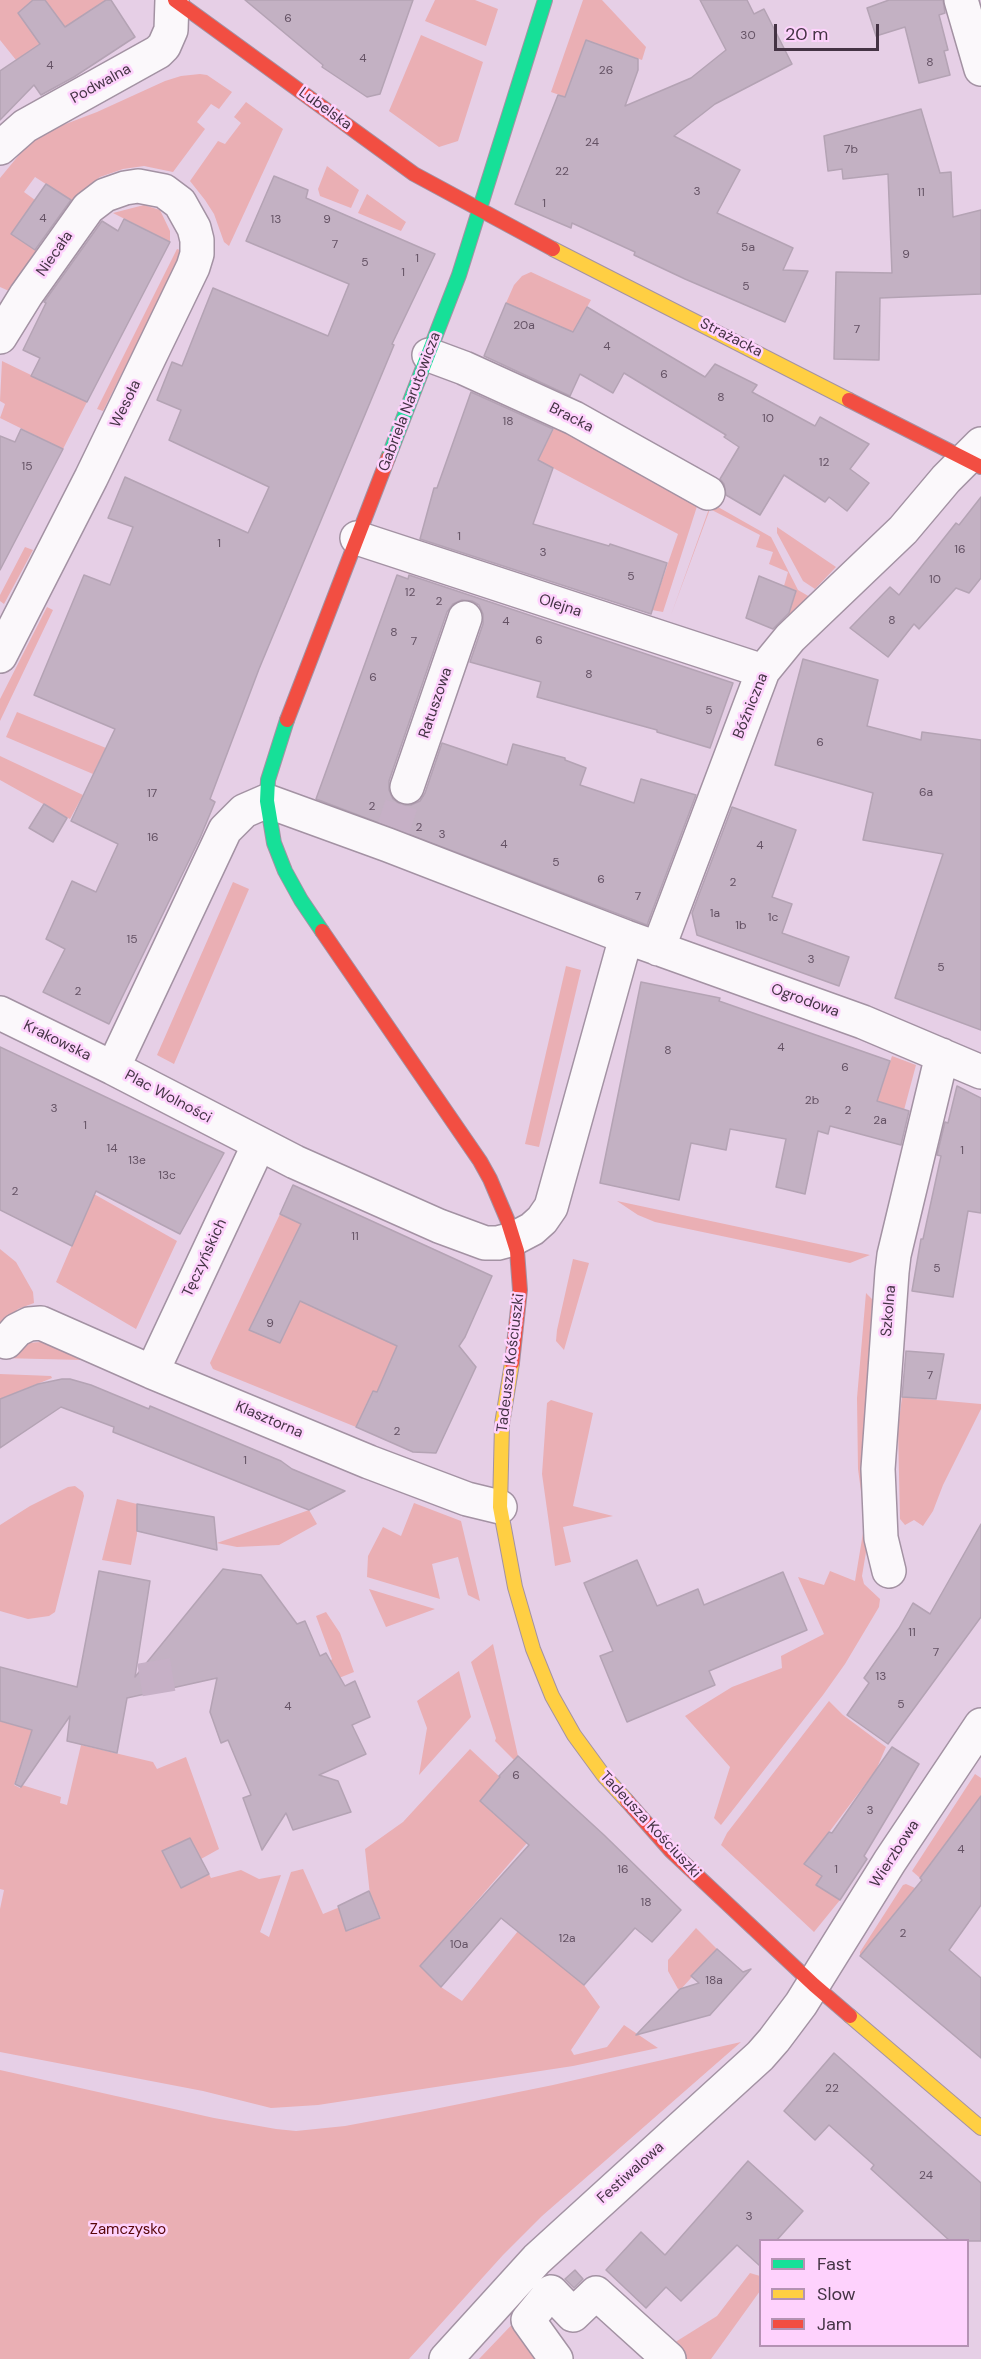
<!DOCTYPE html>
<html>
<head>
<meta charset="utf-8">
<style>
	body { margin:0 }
	#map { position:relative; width:981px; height:2359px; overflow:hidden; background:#e6cfe6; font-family:"DM Sans",sans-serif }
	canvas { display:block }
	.legend { position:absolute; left:759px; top:2239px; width:210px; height:108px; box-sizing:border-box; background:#fed2fd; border:2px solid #b492b3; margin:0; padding:8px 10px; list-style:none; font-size:18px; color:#434 }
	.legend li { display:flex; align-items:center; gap:12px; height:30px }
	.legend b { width:30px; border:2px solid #b492b3 }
	.scale { position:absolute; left:774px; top:24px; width:105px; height:27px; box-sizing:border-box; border:3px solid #434; border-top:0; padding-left:8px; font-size:18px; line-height:21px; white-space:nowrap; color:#434; -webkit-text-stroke:4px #fed2fd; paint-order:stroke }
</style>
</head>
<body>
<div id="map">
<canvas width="981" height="2359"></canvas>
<ul class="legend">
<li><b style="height:8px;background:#16e098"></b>Fast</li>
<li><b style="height:8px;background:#ffcf43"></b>Slow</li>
<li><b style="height:8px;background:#f24e42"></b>Jam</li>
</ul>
<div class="scale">20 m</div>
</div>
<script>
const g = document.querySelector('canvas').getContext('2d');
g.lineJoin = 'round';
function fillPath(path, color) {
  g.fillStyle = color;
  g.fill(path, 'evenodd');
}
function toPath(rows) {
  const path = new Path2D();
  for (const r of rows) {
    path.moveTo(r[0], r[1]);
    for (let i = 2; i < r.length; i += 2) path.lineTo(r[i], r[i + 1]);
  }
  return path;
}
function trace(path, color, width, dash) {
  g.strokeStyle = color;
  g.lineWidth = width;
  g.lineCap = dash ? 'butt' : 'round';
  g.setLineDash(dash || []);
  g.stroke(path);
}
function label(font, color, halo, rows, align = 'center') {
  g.font = font + ' "DM Sans",sans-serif';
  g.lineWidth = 5;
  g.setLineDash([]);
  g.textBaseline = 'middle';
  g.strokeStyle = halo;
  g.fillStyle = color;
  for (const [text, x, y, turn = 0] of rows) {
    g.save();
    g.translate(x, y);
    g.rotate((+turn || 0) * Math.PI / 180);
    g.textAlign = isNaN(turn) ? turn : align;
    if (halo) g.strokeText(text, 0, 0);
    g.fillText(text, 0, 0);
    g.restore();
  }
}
const green = toPath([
	[0,0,34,0,18,13,40,44,16,60,0,40],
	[44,0,106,0,65,27],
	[435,0,475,0,498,9,486,46,425,21],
	[583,0,602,0,646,47,642,60,586,40,565,97,551,92],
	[421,35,483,62,458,141,439,147,389,111],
	[200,74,207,75,232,92,219,109,211,104,197,122,205,129,173,172,144,166,123,169,100,177,86,188,75,203,35,177,24,192,35,200,12,234,41,254,9,291,0,287,0,178,28,144,63,125,97,112,165,81,181,76],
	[246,102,283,129,229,246,224,242,214,214,205,200,190,181,218,141,225,144,241,123,234,117],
	[327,166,359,190,351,208,320,196,318,189],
	[367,194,406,222,401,231,358,213],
	[144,205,160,210,170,231,170,242,113,213],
	[177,249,183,251,103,411,97,409],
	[531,272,591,300,573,332,506,303,514,285,522,276],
	[2,361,87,402,63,449,0,418,5,404,0,401],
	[558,420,700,497,663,612,652,610,678,534,538,460],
	[711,503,771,537,798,590,810,597,785,624,796,592,784,586,788,572,769,564,773,552,756,547,760,535,710,509,671,615],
	[777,527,836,567,815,589,803,581,777,533],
	[25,547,33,550,4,604,0,601,0,595],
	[47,607,53,610,0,721,0,699],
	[17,712,106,748,93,774,6,737],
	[0,756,83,795,70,819,0,780],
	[233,882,249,889,174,1064,157,1055],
	[566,966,581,970,539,1147,525,1144],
	[892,1056,916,1065,904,1110,877,1101],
	[94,1194,177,1241,136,1329,56,1282],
	[617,1201,870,1255,850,1263,655,1222,638,1215],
	[280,1214,301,1224,249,1330,280,1343,300,1301,357,1327,431,1323,377,1392,372,1392,356,1427,213,1369,210,1363],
	[0,1249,16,1262,33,1292,34,1303,18,1309,8,1320,0,1334],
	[573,1259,589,1263,564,1350,556,1341,557,1330],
	[866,1293,873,1300,875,1306,870,1528,862,1576,864,1584,880,1599,879,1607,845,1664,823,1695,721,1825,714,1818,730,1767,685,1716,732,1687,782,1668,781,1656,824,1634,798,1577,824,1585,830,1571,855,1581,865,1521,858,1469,857,1398],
	[0,1339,27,1343,41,1342,67,1352,83,1360,0,1358],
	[0,1374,51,1376,52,1378,0,1399],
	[902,1397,981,1404,981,1409,943,1485,933,1511,923,1526,914,1520,905,1525,900,1519,898,1429],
	[551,1400,593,1413,573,1506,613,1516,563,1527,571,1562,555,1566,542,1474,547,1403],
	[75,1486,83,1492,84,1496,55,1612,49,1616,28,1619,0,1611,0,1525,30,1506,68,1487],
	[117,1499,137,1504,137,1534,131,1565,102,1560],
	[414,1503,461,1521,480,1601,468,1595,458,1557,432,1564,440,1599,367,1577,368,1556,383,1527,401,1536],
	[309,1510,317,1524,279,1545,237,1547,217,1543],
	[369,1589,435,1609,386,1627],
	[326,1612,340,1633,354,1672,339,1678,329,1663,332,1659,316,1616],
	[493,1644,518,1756,514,1760,495,1741,496,1738,471,1662],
	[459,1671,471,1717,419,1775,427,1728,417,1701],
	[829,1701,843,1715,886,1747,876,1770,805,1864,822,1876,817,1885,840,1900,814,1932,721,1845,727,1833],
	[0,1721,32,1730,14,1785,20,1788,22,1785,61,1797,60,1803,67,1805,81,1745,153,1762,157,1769,186,1757,219,1849,201,1859,211,1878,241,1870,259,1879,281,1875,260,1932,269,1937,291,1872,303,1869,323,1914,340,1907,348,1931,381,1918,370,1895,365,1849,403,1822,470,1749,500,1777,480,1801,527,1843,421,1966,441,1987,462,2001,518,1931,584,1985,600,2007,571,2050,574,2055,607,2047,624,2025,658,2048,573,2066,318,2105,271,2108,203,2091,0,2052,0,1909,4,1890,0,1889],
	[975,1774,981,1778,981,1822,969,1813,920,1878,912,1871],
	[906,1884,915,1888,860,1956,860,1952,903,1885],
	[696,1928,717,1949,682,1988,678,1989,668,1971,668,1960],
	[741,2042,542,2216,503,2255,409,2359,0,2359,0,2070,214,2118,276,2129,296,2131,345,2126,420,2112,553,2085],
	[750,2273,760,2276,760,2291,711,2359,669,2359,661,2351,717,2316],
	[523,2313,556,2359,479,2359]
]);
const building = toPath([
	[33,0,45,0,65,27,106,0,111,0,135,37,74,77,41,95,34,85,0,120,0,71,40,44,18,13,33,0],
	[245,0,413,0,380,94,367,97,322,67,323,65,245,0],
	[700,0,747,0,754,14,764,9,792,64,715,104,674,136,740,170,717,213,793,248,783,270,808,271,785,322,685,279,634,255,635,252,572,223,571,228,515,204,558,95,565,97,586,40,638,59,638,70,625,106,691,78,726,50,700,0],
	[889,0,943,0,945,13,939,15,948,50,944,51,950,75,919,83,905,27,876,36,867,8,889,0],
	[921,109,940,173,951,172,953,217,981,210,981,294,880,298,879,360,834,359,836,272,892,273,888,174,843,179,842,169,828,171,824,136,921,109],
	[274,176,308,190,306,198,435,254,392,344,394,345,259,669,210,799,215,802,200,838,109,1024,43,992,65,949,46,939,72,881,96,892,118,844,71,821,115,729,34,695,84,575,110,585,133,527,108,518,125,477,248,533,269,487,169,440,181,410,157,400,172,362,182,366,213,288,328,336,349,284,246,241,274,176],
	[46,184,71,200,35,250,11,234,46,184],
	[124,219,170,242,87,402,31,376,40,358,23,350,46,303,44,302,102,221,118,231,124,219],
	[506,303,573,332,587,307,705,377,715,364,757,385,752,392,815,426,820,417,869,444,850,469,869,483,847,511,829,497,825,502,784,475,760,515,726,495,724,484,720,479,739,447,724,437,726,435,624,373,613,393,580,374,570,396,484,356,506,303],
	[471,392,553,429,538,460,553,468,533,524,609,546,610,544,667,563,651,614,420,539,434,488,437,488,471,392],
	[21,429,63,449,0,570,0,436,15,442,21,429],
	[981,497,981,578,969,593,956,588,919,629,914,624,888,657,850,628,890,587,899,595,956,523,959,525,981,497],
	[397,575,408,579,409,575,733,683,710,748,657,732,657,730,537,697,541,682,470,662,483,624,483,614,479,605,472,601,462,600,453,604,447,612,389,781,389,790,393,799,401,805,411,805,420,801,425,793,442,743,507,765,513,744,565,758,565,760,586,768,580,785,634,803,641,779,696,795,647,925,316,799,397,575],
	[759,576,796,591,789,613,773,629,746,618,759,576],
	[803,659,878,680,867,726,921,740,922,732,981,740,981,1030,895,998,943,854,863,840,873,793,775,765,803,659],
	[44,804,67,818,53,842,29,828,44,804],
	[732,807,796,830,772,897,792,904,782,933,849,957,839,986,697,935,692,913,732,807],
	[641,982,720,998,719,1001,890,1061,877,1101,909,1111,901,1145,830,1126,828,1134,818,1131,805,1194,776,1187,786,1139,730,1129,726,1150,691,1143,679,1200,600,1183,641,982],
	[0,1047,224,1153,180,1234,96,1191,72,1246,0,1210,0,1047],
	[957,1086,981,1098,981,1213,968,1211,953,1297,912,1291,921,1239,923,1239,941,1156,937,1155,945,1122,948,1123,957,1086],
	[293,1185,492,1276,465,1337,459,1346,476,1367,436,1453,413,1452,356,1427,373,1391,377,1392,397,1346,300,1301,280,1343,249,1330,301,1224,280,1214,293,1185],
	[906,1351,944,1354,936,1399,902,1397,906,1351],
	[62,1379,70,1379,91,1385,149,1409,150,1406,281,1461,292,1469,345,1491,309,1510,113,1432,114,1427,61,1407,0,1448,0,1399,38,1384,62,1379],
	[137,1504,214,1517,217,1550,137,1531,137,1504],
	[981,1524,981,1617,888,1744,847,1715,869,1683,864,1678,899,1628,913,1603,930,1614,981,1524],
	[637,1560,657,1606,698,1589,704,1605,783,1572,807,1630,709,1671,715,1685,627,1722,600,1656,613,1651,584,1583,637,1560],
	[223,1569,261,1575,297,1624,305,1621,320,1656,326,1653,345,1686,355,1681,370,1717,352,1725,366,1754,319,1775,338,1781,351,1812,293,1830,286,1813,262,1850,243,1798,251,1795,228,1740,221,1743,210,1712,217,1678,127,1698,117,1753,67,1741,70,1716,21,1787,15,1784,32,1730,0,1721,0,1667,77,1687,99,1571,150,1581,135,1677,223,1569],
	[892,1747,919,1764,864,1856,867,1859,840,1900,816,1885,822,1876,804,1864,829,1832,832,1833,892,1747],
	[518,1756,604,1835,681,1910,652,1942,635,1928,584,1985,501,1918,441,1987,420,1966,529,1845,480,1801,500,1777,499,1776,518,1756],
	[981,1796,981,1905,949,1950,981,1978,981,2058,860,1956,922,1880,920,1878,981,1796],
	[190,1838,209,1874,181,1888,162,1851,190,1838],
	[369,1891,380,1918,346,1931,338,1906,369,1891],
	[717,1949,743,1972,751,1969,710,2015,636,2035,680,1989,699,1983,691,1976,717,1949],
	[834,2053,981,2183,981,2241,950,2241,871,2169,874,2165,829,2125,815,2140,784,2111,834,2053],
	[748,2161,803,2211,776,2241,760,2241,760,2266,737,2245,681,2301,666,2287,646,2308,606,2270,641,2232,665,2255,748,2161],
	[575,2270,583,2279,574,2288,565,2279,575,2270]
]);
const streetTunnel = toPath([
	[391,836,407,787],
	[140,1680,175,1674]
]);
const street = toPath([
	[961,0,981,69],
	[0,148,25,126,158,52,164,46,171,30,172,0],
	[0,337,26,295,88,208,105,195,125,188,138,186,164,191,180,203,194,228,197,240,197,254,193,267,91,478,0,656],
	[429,355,464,368,574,418,708,493],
	[357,538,763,671],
	[407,787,465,618],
	[658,949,763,671,790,638,903,530,946,479,981,444],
	[0,1013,113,1068,295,1162,439,1226,485,1243,498,1243,513,1239,532,1229,542,1220,551,1207,626,937],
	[113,1068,225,830,244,811,267,801,388,845,626,937,863,1022,981,1072],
	[6,1342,17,1330,29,1324,41,1323,152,1372,369,1462,467,1499,500,1507],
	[152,1372,259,1144],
	[889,1571,881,1538,878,1469,892,1272,894,1255,942,1055],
	[446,2359,537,2259,760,2056,774,2040,801,2004,890,1861,981,1725],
	[556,2359,528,2320,551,2292,573,2315,596,2293,669,2359]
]);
const fast = toPath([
	[388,458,459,275,545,0],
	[287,720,268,780,267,801,274,843,285,871,301,900,322,931]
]);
const slow = toPath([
	[553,249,849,400],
	[512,1363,502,1424,500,1507,515,1587,533,1649,552,1696,574,1735,604,1776,627,1801],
	[850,2016,981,2128]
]);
const jam = toPath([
	[175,0,414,174,553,249],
	[849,400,981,467],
	[287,720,388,458],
	[322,931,480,1161,490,1179,507,1219,517,1251,520,1290,512,1363],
	[627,1801,671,1851,814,1985,850,2016]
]);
const numberNames = [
	["6",288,19],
	["30",748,36],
	["4",363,59],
	["8",930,63],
	["4",50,66],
	["26",606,71],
	["24",592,143],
	["7b",851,150],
	["22",562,172],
	["3",697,192],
	["11",921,193],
	["1",544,204],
	["4",43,219],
	["13",276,220],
	["9",327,220],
	["7",335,245],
	["5a",748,248],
	["9",906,255],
	["1",417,259],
	["5",365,263],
	["1",403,273],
	["5",746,287],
	["20a",524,326],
	["7",857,330],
	["4",607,347],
	["6",664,375],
	["8",721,398],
	["10",768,419],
	["18",508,422],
	["12",824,463],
	["15",27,467],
	["1",459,537],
	["1",219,544],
	["16",960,550],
	["3",543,553],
	["5",631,577],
	["10",935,580],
	["12",410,593],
	["2",439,602],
	["8",892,621],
	["4",506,622],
	["8",394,633],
	["6",539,641],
	["7",414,642],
	["8",589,675],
	["6",373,678],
	["5",709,711],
	["6",820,743],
	["6a",926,793],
	["17",152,794],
	["2",372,807],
	["2",419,828],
	["3",442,835],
	["16",153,838],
	["4",504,845],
	["4",760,846],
	["5",556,863],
	["6",601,880],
	["2",733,883],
	["7",638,897],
	["1a",715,914],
	["1c",773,918],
	["1b",741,926],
	["15",132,940],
	["3",811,960],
	["5",941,968],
	["2",78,992],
	["4",781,1048],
	["8",668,1051],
	["6",845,1068],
	["2b",812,1101],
	["3",54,1109],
	["2",848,1111],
	["2a",880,1121],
	["1",85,1126],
	["14",112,1149],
	["1",962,1151],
	["13e",137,1161],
	["13c",167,1176],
	["2",15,1192],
	["11",355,1237],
	["5",937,1269],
	["9",270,1324],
	["7",930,1376],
	["2",397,1432],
	["1",245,1461],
	["11",912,1633],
	["7",936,1653],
	["13",881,1677],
	["5",901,1705],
	["4",288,1707],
	["6",516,1776],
	["3",870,1811],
	["4",961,1850],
	["16",623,1870],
	["1",836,1870],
	["18",646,1903],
	["2",903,1934],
	["12a",567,1939],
	["10a",459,1945],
	["18a",714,1981],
	["22",832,2089],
	["24",926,2176],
	["3",749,2217]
];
const streetNames = [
	["Podwalna",101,84,-29],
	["Lubelska",325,109,36],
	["Niecała",55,254,-55],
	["Strażacka",731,338,27],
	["Gabriela Narutowicza",410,402,-69],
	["Wesoła",126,404,-64],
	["Bracka",571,418,27],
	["Olejna",560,606,18],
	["Ratuszowa",436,703,-71],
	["Bóźniczna",751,706,-68],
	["Ogrodowa",805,1001,20],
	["Krakowska",57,1041,26],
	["Plac Wolności",168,1097,28],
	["Tęczyńskich",205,1258,-65],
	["Szkolna",889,1311,-85],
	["Tadeusza Kościuszki",511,1363,-83],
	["Klasztorna",269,1420,23],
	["Tadeusza Kościuszki",650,1825,47],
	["Wierzbowa",895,1854,-57],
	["Festiwalowa",631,2173,-42]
];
const parkNames = [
	["Zamczysko",128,2230]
];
fillPath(green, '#eaafb4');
fillPath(building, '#c3b1c3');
trace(building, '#b4a3b4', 1.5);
trace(streetTunnel, '#c6b0c6', 33, [33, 16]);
trace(street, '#a392a3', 36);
trace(fast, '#a392a3', 16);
trace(slow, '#a392a3', 16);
trace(jam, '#a392a3', 16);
trace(street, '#fbf8fb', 33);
trace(fast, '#16e098', 14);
trace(slow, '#ffcf43', 14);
trace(jam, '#f24e42', 14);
label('12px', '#645264', null, numberNames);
label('15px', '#434', '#fed2fd', streetNames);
label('15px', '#570608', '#fed2fd', parkNames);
</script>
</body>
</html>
